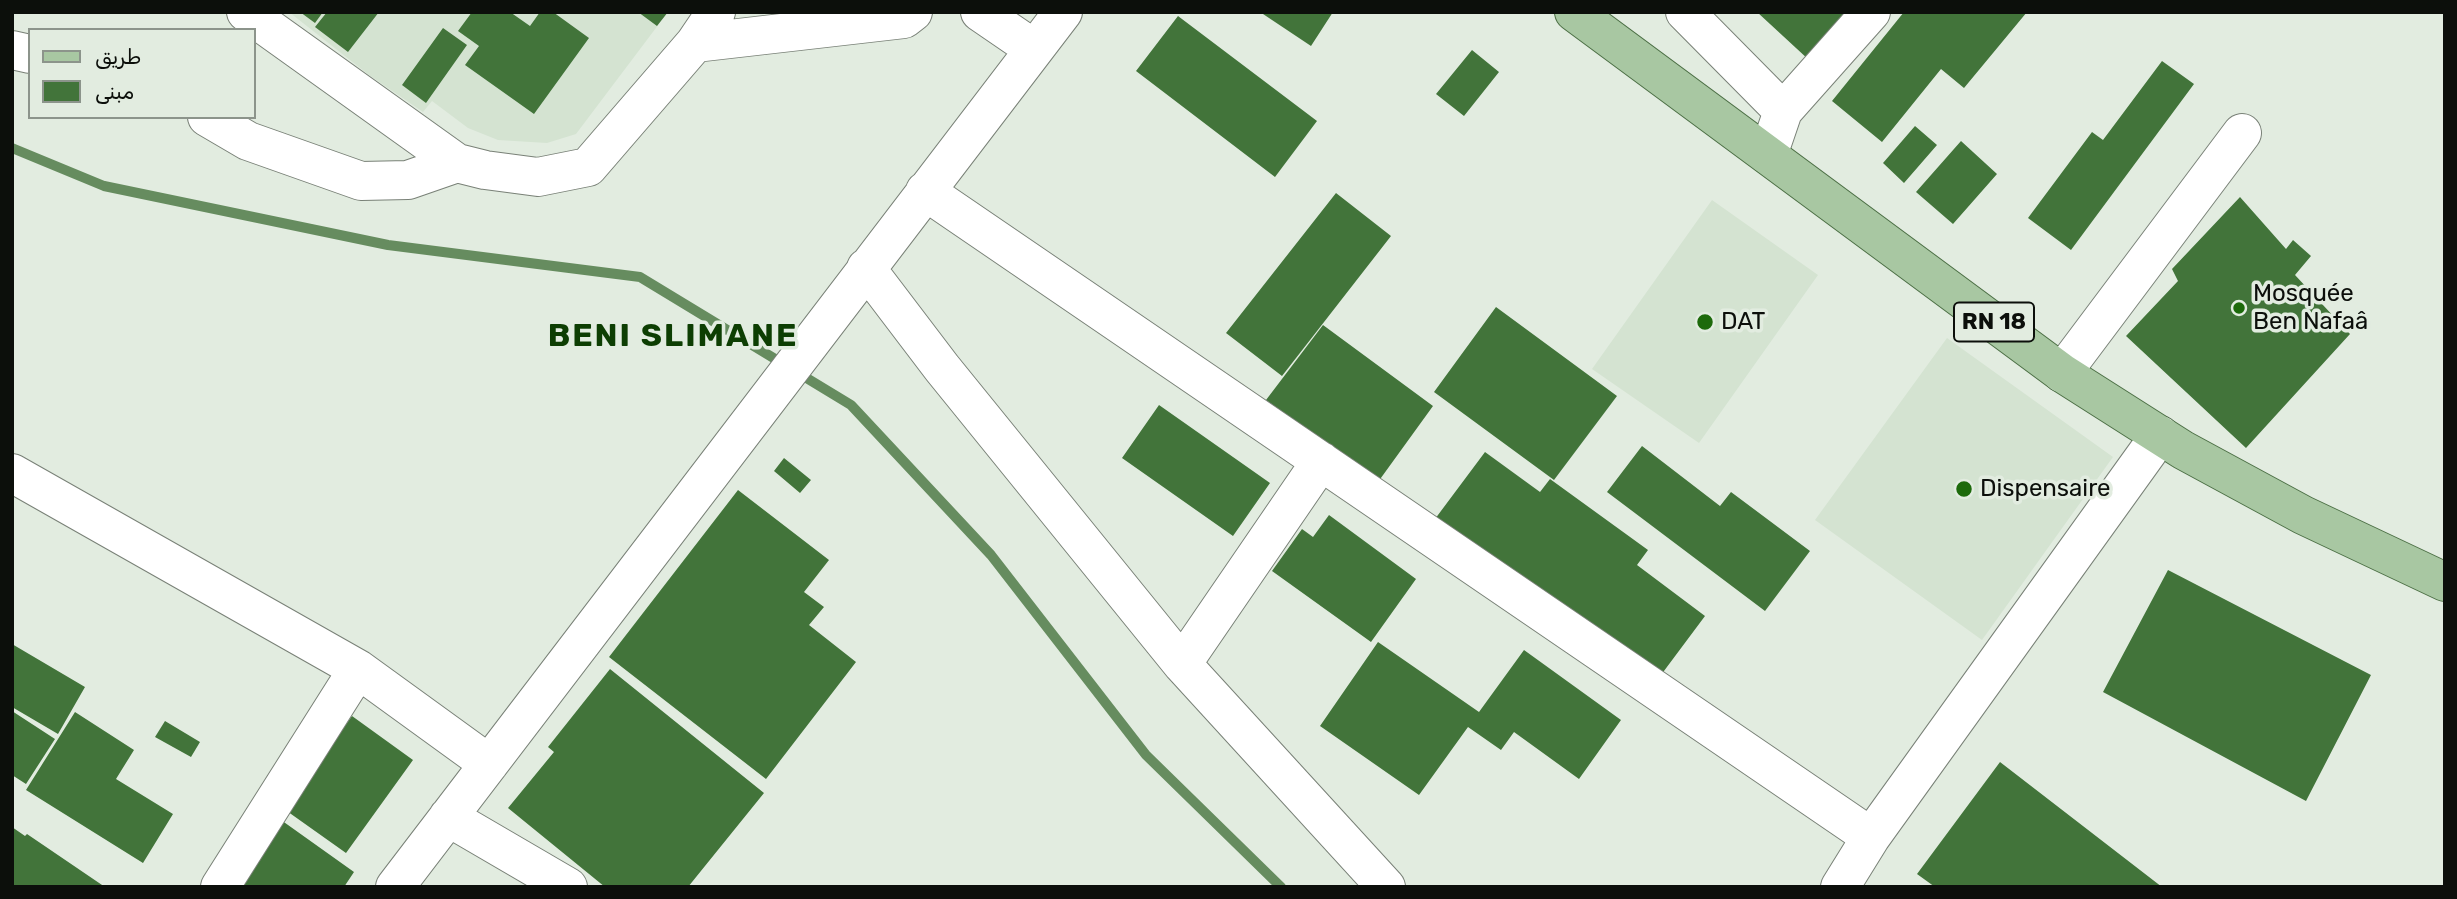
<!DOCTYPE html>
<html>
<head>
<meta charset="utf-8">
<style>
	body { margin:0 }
	#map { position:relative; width:2457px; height:899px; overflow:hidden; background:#e2ece0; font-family:Rubik,"Noto Naskh Arabic",sans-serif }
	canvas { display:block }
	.frame { position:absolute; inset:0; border:14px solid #0c0f0b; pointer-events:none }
	.legend { position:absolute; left:28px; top:28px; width:228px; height:91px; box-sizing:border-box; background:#e2ece0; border:2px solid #8c948b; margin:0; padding:9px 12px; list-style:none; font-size:21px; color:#0c0f0b }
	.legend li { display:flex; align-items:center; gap:14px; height:35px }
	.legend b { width:35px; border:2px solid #8c948b }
</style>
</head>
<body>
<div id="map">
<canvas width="2457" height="899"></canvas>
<div class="frame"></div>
<ul class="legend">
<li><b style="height:9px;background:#a8c7a2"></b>طريق</li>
<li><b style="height:19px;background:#42743a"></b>مبنى</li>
</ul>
</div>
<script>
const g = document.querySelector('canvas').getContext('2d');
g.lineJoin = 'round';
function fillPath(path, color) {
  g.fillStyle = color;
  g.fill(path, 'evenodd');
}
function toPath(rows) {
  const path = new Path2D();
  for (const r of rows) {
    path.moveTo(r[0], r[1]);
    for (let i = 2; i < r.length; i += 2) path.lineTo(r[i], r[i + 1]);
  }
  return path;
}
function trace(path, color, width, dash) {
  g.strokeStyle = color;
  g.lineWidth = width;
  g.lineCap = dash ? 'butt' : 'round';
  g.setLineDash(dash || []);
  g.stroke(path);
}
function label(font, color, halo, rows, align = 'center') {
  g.font = font + ' Rubik,sans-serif';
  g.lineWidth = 7;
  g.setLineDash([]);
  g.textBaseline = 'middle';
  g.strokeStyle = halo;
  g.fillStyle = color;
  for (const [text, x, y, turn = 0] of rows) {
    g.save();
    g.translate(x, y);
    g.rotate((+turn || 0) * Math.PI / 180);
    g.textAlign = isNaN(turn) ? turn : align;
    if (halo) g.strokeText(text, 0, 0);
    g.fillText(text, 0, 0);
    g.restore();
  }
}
const built = toPath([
	[289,12,668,12,576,134,547,143,498,140,468,128,432,101,423,112,369,75],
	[1712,200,1818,275,1699,443,1592,369],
	[1947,338,2113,457,1982,640,1815,520]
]);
const stream = toPath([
	[12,148,104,186,388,245,640,277,851,405,991,555,1146,755,1281,887]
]);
const building = toPath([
	[300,12,323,12,315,23],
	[327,12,379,12,348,52,315,27],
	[472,12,510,12,530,26,540,12,553,12,589,38,534,114,465,65,479,46,458,31],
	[638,12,668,12,657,26],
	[1260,12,1333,12,1311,46],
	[1757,12,1853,12,1809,60],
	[1904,12,2027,12,1964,88,1941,69,1882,142,1832,101],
	[1178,16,1317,121,1275,177,1136,71],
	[443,28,467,45,426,103,402,85],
	[1472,50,1499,72,1464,116,1436,94],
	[2162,61,2194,84,2071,250,2028,218,2092,132,2103,140],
	[1915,126,1937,145,1904,183,1883,163],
	[1961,141,1997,174,1953,224,1916,192],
	[1336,193,1391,236,1282,376,1226,333],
	[2240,197,2286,249,2293,240,2311,256,2295,275,2350,334,2246,448,2126,336,2178,281,2172,269],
	[1496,307,1617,396,1554,480,1434,392],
	[1323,325,1433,406,1378,482,1266,400],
	[1159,405,1270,483,1233,536,1122,458],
	[1642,446,1720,506,1731,492,1810,551,1765,611,1607,492],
	[1485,452,1540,492,1550,479,1648,550,1637,565,1705,616,1655,683,1435,519],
	[784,458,811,480,800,493,774,471],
	[738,490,829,560,804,592,824,607,809,625,856,662,766,779,609,657],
	[1329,515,1416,579,1371,642,1272,571,1302,529,1313,537],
	[2168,570,2371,675,2306,801,2103,692],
	[1378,642,1479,712,1524,650,1621,720,1579,779,1514,732,1501,750,1468,727,1419,795,1320,726],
	[12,644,85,687,58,734,12,707],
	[610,669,764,793,688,887,605,887,508,808,554,752,548,747],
	[12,711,55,739,26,784,12,775],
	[75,712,134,750,116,779,173,814,143,863,26,790],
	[352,716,413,760,346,853,284,809],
	[165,721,200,742,191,757,155,737],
	[2000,762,2162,887,1935,887,1917,874],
	[281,820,354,872,344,887,234,887],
	[12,827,25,836,27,834,105,887,12,887]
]);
const minor = toPath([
	[246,12,457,163,485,170,538,177,588,167,695,43,716,12],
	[980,12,1034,49],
	[1685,12,1783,111],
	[695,43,904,19,913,12],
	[12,50,30,54],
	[207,117,248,141,361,181,408,180,457,163],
	[1768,155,1783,111,1871,12],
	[925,191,1871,837],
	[866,268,942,368,1182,664,1386,887],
	[2062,373,2242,133],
	[12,473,358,669,489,764],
	[1182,664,1321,461],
	[448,817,568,887],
	[220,887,358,669],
	[395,887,1063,12],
	[1840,887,1871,837,2160,435]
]);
const major = toPath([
	[1574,12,2062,373,2183,450,2303,515,2445,582]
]);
const markers = [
	[2239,308,7,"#1d6a0b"],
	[1705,322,9,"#1d6a0b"],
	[1964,489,9,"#1d6a0b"]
];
const shields = [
	[1994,322,80]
];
const shieldNames = [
	["RN 18",1994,322]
];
const poiNames = [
	["Mosquée",2253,294],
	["Ben Nafaâ",2253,322],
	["DAT",1721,322],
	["Dispensaire",1980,489]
];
const districtNames = [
	["BENI SLIMANE",673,337]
];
fillPath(built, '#d4e3d1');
trace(stream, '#668c5f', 10);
fillPath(building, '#42743a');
trace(minor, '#798177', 40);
trace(major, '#4c6f45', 40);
trace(minor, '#fff', 38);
trace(major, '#a8c7a2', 38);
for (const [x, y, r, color] of markers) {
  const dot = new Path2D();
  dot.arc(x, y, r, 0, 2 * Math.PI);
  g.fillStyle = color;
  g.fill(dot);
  trace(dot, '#e2ece0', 2.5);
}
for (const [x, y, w] of shields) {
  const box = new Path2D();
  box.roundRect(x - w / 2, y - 19.5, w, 39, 5);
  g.fillStyle = '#e2ece0';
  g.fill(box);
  trace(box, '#0c0f0b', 2);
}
label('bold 23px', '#0c0f0b', null, shieldNames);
label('24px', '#0c0f0b', '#e2ece0', poiNames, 'left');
g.letterSpacing = '2px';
label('bold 32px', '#0d3e03', '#e2ece0', districtNames);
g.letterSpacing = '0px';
</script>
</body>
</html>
